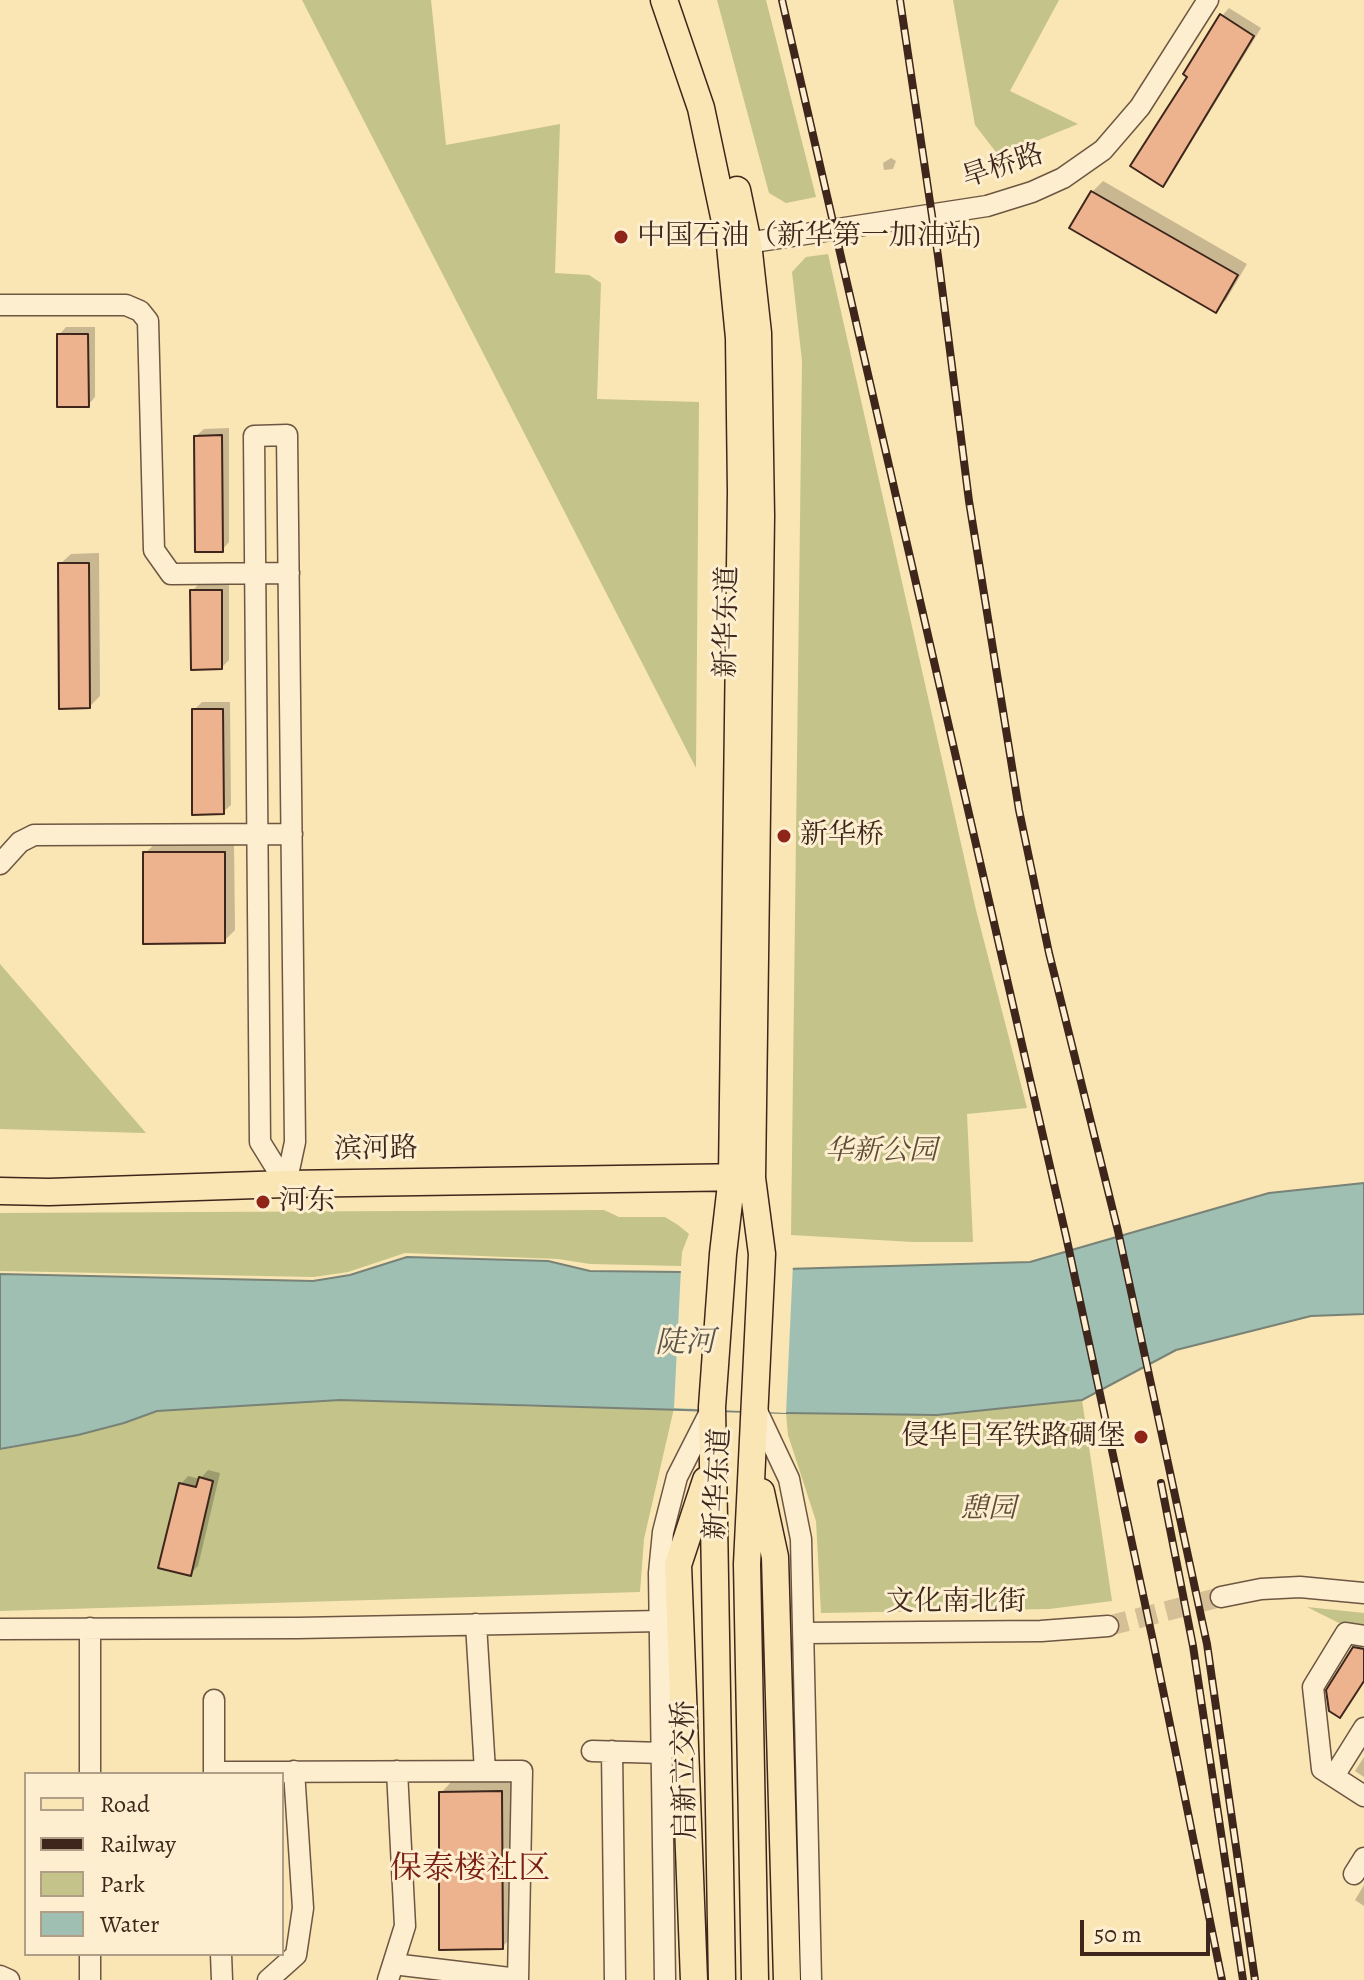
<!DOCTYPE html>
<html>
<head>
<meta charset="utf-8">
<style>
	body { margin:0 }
	#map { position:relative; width:1364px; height:1980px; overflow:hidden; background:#fae5b4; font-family:Alegreya,serif }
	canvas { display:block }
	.legend { position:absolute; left:24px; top:1772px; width:260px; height:184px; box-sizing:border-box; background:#fceece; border:2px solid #b09e87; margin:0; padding:10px 14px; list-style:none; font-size:24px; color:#3e261c }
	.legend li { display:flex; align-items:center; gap:16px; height:40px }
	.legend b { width:40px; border:2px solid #b09e87 }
	.scale { position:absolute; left:1080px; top:1920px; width:130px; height:36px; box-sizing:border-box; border:4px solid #3e261c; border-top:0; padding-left:10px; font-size:24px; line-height:28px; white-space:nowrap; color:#3e261c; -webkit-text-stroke:6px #fceece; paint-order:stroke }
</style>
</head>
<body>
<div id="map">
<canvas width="1364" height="1980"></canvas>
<ul class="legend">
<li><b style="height:10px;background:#fae5b4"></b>Road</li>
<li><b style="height:10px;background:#3e261c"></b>Railway</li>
<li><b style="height:22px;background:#c3c38a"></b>Park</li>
<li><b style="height:22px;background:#9fbfb2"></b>Water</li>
</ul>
<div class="scale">50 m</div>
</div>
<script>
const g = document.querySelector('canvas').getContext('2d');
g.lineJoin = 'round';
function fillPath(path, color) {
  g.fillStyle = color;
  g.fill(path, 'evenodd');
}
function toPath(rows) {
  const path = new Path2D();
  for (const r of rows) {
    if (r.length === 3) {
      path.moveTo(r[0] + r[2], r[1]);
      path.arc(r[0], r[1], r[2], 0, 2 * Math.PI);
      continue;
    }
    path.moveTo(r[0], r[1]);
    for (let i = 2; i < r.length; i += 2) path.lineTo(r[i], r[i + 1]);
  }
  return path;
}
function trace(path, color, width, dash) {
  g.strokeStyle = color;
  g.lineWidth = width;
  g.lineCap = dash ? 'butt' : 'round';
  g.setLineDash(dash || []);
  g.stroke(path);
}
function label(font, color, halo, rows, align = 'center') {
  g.font = font + ' Alegreya,"Noto Serif SC",serif';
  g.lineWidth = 6;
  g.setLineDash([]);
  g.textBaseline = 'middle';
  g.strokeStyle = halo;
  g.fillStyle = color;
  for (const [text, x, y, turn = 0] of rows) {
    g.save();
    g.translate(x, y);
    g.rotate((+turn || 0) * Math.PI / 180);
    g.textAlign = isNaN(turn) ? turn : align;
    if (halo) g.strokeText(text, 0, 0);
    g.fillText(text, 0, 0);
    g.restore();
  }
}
const green = toPath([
	[302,0,431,0,446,145,560,124,555,273,589,275,601,283,597,399,699,402,696,768],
	[717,0,766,0,816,197,786,203,769,193],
	[953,0,1059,0,1010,91,1078,124,999,156,975,125],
	[828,254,976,910,1027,1108,967,1114,973,1242,913,1242,791,1235,802,361,792,272,806,257],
	[0,964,146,1133,0,1129],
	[604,1210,619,1217,665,1217,678,1225,689,1234,682,1252,681,1266,590,1264,558,1259,405,1253,348,1272,314,1277,0,1271,0,1213],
	[340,1400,544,1407,674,1408,644,1539,640,1592,0,1611,0,1450,78,1435,124,1423,157,1411],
	[1082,1400,1112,1601,1049,1609,821,1613,816,1521,788,1435,786,1413,937,1415],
	[1307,1607,1364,1613,1364,1627,1345,1626]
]);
const water = toPath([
	[1364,1183,1364,1314,1311,1316,1176,1350,1082,1400,937,1415,786,1413,340,1400,157,1411,124,1423,78,1435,0,1449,0,1274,313,1281,350,1275,407,1257,548,1261,590,1271,681,1272,1030,1262,1269,1193,1364,1183]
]);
const pier = toPath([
	[793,1264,786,1413,674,1408,681,1268]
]);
const shadow = toPath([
	[1229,8,1261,28,1170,177,1163,184,1190,76,1222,16],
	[891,158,896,161,893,169,884,170,883,163],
	[1103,181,1247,264,1226,300,1215,310,1092,192],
	[66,327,95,327,95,397,88,405,59,335],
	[229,428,229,542,222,550,196,436,204,429],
	[99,553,100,696,90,706,60,564,71,554],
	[200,583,229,583,229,660,222,667,192,591],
	[202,702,230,702,231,805,223,812,194,710],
	[234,842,235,930,224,941,145,853,156,843],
	[1142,1436,6],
	[208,1470,220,1473,198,1566,190,1574,181,1484,188,1476,200,1479],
	[1362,1640,1364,1683,1340,1716,1354,1648],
	[1364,1757,1364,1777,1355,1771],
	[451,1782,511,1782,512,1937,502,1947,441,1793],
	[1364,1885,1364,1906,1355,1900]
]);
const building = toPath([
	[1220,14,1254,36,1163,187,1130,166,1187,77,1183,74,1220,14],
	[1091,191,1238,275,1216,313,1069,228,1091,191],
	[57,334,88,334,89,407,57,407,57,334],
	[222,435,223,552,195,552,194,436,222,435],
	[58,563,89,563,90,708,59,709,58,563],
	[190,590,222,590,222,669,191,670,190,590],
	[192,709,223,709,224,814,192,815,192,709],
	[143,852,225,852,225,943,143,944,143,852],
	[199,1477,213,1481,191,1576,158,1568,179,1483,196,1487,199,1477],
	[1353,1647,1364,1649,1364,1681,1340,1718,1329,1711,1326,1690,1353,1647],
	[502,1791,503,1949,439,1950,439,1792,502,1791]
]);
const minorTunnel = toPath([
	[1108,1626,1221,1597]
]);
const minor = toPath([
	[734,245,987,206,1032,192,1063,178,1103,150,1140,107,1208,0],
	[0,305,126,305,140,311,148,321,154,550,171,574,289,573],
	[287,435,295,1142,286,1184,260,1142,254,436,287,435],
	[0,864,20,842,34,835,292,834],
	[756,1409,789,1479,801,1539,811,1980],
	[1221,1597,1261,1589,1300,1587,1364,1593],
	[476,1624,485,1771],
	[90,1628,90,1774],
	[0,1629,298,1628,661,1621],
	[804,1633,1041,1631,1108,1626],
	[1364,1636,1346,1633,1313,1687,1322,1769,1364,1796],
	[214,1700,214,1772],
	[592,1751,663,1753],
	[612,1751,615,1980],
	[214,1774,214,1772,522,1771,518,1980],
	[1334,1776,1364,1728],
	[1354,1874,1364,1858],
	[90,1954,90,1980],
	[221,1954,222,1980],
	[393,1964,518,1979],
	[0,1976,9,1980],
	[268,1980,296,1955,303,1908,294,1771],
	[388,1980,405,1926,397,1771],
	[665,1980,659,1573,663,1532,677,1477,711,1410]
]);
const major = toPath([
	[664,0,701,108,730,245,739,338,741,492,732,1176,723,1254,712,1407,722,1980],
	[737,190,748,243,758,333,761,516,752,1178,762,1254,747,1564,755,1980],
	[0,1191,49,1192,286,1184,749,1177],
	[761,1492,775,1557,787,1980],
	[694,1980,678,1565,706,1480]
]);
const rail = toPath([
	[782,0,1066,1236,1153,1641,1222,1980],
	[900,0,938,256,969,501,1019,810,1049,953,1118,1231,1207,1644,1255,1980],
	[1161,1483,1193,1646,1243,1980]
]);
const markers = [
	[621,237,8,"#8f2418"],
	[784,836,8,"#8f2418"],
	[263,1202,8,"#8f2418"],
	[1141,1437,8,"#8f2418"]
];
const streetNames = [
	["旱桥路",1003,167,-18],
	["新华东道",728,622,-89],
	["滨河路",376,1150,-1],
	["新华东道",719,1484,-87],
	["文化南北街",956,1603],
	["启新立交桥",686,1770,-91]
];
const poiNames = [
	["中国石油（新华第一加油站)",637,237],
	["新华桥",800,836],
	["河东",279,1202],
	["侵华日军铁路碉堡",1125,1437,"right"]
];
const parkNames = [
	["华新公园",881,1152],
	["憩园",988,1510]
];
const waterNames = [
	["陡河",685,1344,-1]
];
const quarterNames = [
	["保泰楼社区",470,1870]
];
fillPath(green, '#c3c38a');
fillPath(water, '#9fbfb2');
trace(water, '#788276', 2);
fillPath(pier, '#fae5b4');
fillPath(shadow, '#0003');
fillPath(building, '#edb28e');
trace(building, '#3e261c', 2);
trace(minorTunnel, '#d4bf96', 20, [20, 10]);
trace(minor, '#6d5642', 23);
trace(major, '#3e261c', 29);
trace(minor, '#fceece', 20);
trace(major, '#fae5b4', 26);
trace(rail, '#3e261c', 8);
trace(rail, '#fceece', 5, [15]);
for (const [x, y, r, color] of markers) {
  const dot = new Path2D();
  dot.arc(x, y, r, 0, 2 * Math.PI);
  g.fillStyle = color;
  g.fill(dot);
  trace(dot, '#fceece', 3);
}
label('28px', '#3e261c', '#fceece', streetNames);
label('28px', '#3e261c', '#fceece', poiNames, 'left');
label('italic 28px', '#5f4d38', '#fceece', parkNames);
label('italic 30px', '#5b5449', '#fceece', waterNames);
label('32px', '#7a1f14', '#fceece', quarterNames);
</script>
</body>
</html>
